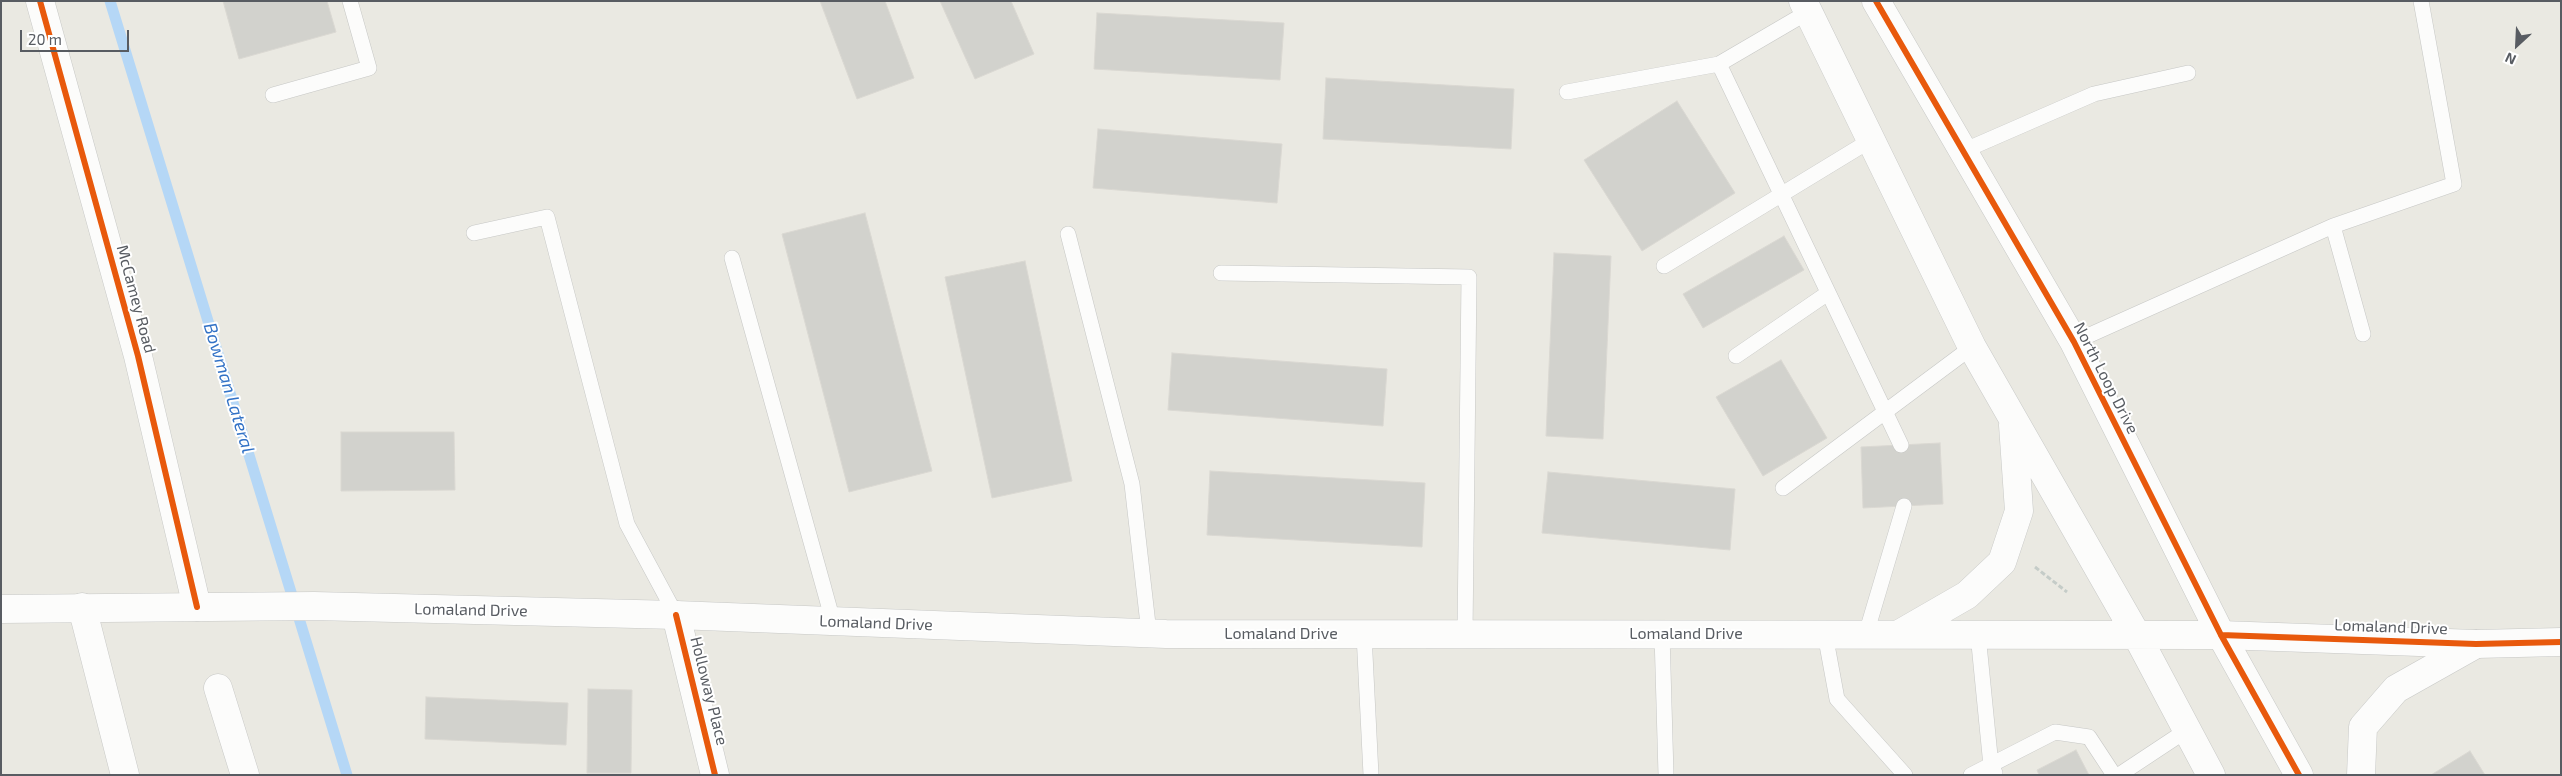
<!DOCTYPE html>
<html>
<head>
<meta charset="utf-8">
<style>
	body { margin:0 }
	#map { position:relative; width:2562px; height:776px; overflow:hidden; background:#eae9e2; font-family:"Exo 2",sans-serif }
	canvas { display:block }
	.frame { position:absolute; inset:0; border:2px solid #585c62; pointer-events:none }
	.north { position:absolute; left:2492px; top:20px; width:50px; height:50px; -webkit-text-stroke:4px #fff; paint-order:stroke; rotate:205deg; font-size:14px; font-weight:700; line-height:20px; text-align:center; color:#585c62 }
	.north::after { content:''; display:block; margin:auto; width:18px; height:22px; background:#585c62; clip-path:polygon(50% 0,100% 100%,50% 72%,0 100%) }
	.scale { position:absolute; left:20px; top:30px; width:109px; height:22px; box-sizing:border-box; border:2px solid #585c62; border-top:0; padding-left:6px; font-size:15px; line-height:18px; white-space:nowrap; color:#585c62; -webkit-text-stroke:4px #fff; paint-order:stroke }
</style>
</head>
<body>
<div id="map">
<canvas width="2562" height="776"></canvas>
<div class="frame"></div>
<div class="north">N</div>
<div class="scale">20 m</div>
</div>
<script>
const g = document.querySelector('canvas').getContext('2d');
g.lineJoin = 'round';
function toPath(rows) {
  const path = new Path2D();
  for (const r of rows) {
    path.moveTo(r[0], r[1]);
    for (let i = 2; i < r.length; i += 2) path.lineTo(r[i], r[i + 1]);
  }
  return path;
}
function trace(path, color, width, dash) {
  g.strokeStyle = color;
  g.lineWidth = width;
  g.lineCap = dash ? 'butt' : 'round';
  g.setLineDash(dash || []);
  g.stroke(path);
}
function fillPath(path, color) {
  g.fillStyle = color;
  g.fill(path, 'evenodd');
}
function label(font, color, halo, rows, align = 'center') {
  g.font = font + ' "Exo 2",sans-serif';
  g.lineWidth = 4;
  g.setLineDash([]);
  g.textBaseline = 'middle';
  g.strokeStyle = halo;
  g.fillStyle = color;
  for (const [text, x, y, turn = 0] of rows) {
    g.save();
    g.translate(x, y);
    g.rotate((+turn || 0) * Math.PI / 180);
    g.textAlign = isNaN(turn) ? turn : align;
    if (halo) g.strokeText(text, 0, 0);
    g.fillText(text, 0, 0);
    g.restore();
  }
}
const stream = toPath([
	[110,1,347,775]
]);
const building = toPath([
	[223,1,327,1,336,32,239,59,223,1],
	[820,1,885,1,914,78,857,99,820,1],
	[940,1,1011,1,1034,54,975,79,940,1],
	[1097,13,1284,23,1280,80,1094,69,1097,13],
	[1326,78,1514,89,1511,149,1323,139,1326,78],
	[1677,101,1735,193,1642,251,1584,160,1677,101],
	[1098,129,1282,144,1277,203,1093,188,1098,129],
	[865,213,932,471,849,492,782,234,865,213],
	[1784,236,1804,270,1703,328,1683,294,1784,236],
	[1554,253,1611,256,1603,439,1546,436,1554,253],
	[1025,261,1072,481,992,498,945,277,1025,261],
	[1172,353,1387,369,1383,426,1168,410,1172,353],
	[1781,360,1827,438,1763,476,1716,397,1781,360],
	[341,432,454,432,455,490,341,491,341,432],
	[1940,443,1943,504,1863,508,1861,447,1940,443],
	[1210,471,1425,483,1422,547,1207,535,1210,471],
	[1548,472,1735,489,1730,550,1542,533,1548,472],
	[588,689,632,690,631,773,587,773,588,689],
	[426,697,568,703,566,745,425,739,426,697],
	[2076,750,2089,775,2039,775,2037,770,2076,750],
	[2470,751,2485,775,2431,775,2470,751]
]);
const path = toPath([
	[2035,567,2067,592]
]);
const service = toPath([
	[1808,12,1719,64,1901,445],
	[1567,92,1719,64],
	[273,95,369,68,350,1],
	[1963,151,2094,94,2188,73],
	[2333,226,2454,184,2421,1],
	[474,233,547,217,627,524,676,615],
	[1068,234,1132,484,1149,633],
	[732,258,833,621],
	[1664,266,1871,140],
	[1221,273,1469,277,1465,634],
	[2074,342,2333,226,2363,334],
	[1736,356,1828,293],
	[1783,488,1972,347],
	[1364,634,1371,775],
	[1662,634,1666,775],
	[1825,634,1837,699,1905,775],
	[1866,634,1904,506],
	[1978,634,1991,766,1995,773],
	[1971,775,2055,732,2089,737,2114,775],
	[2119,775,2187,730]
]);
const minor = toPath([
	[40,1,138,356,197,607],
	[82,607,125,775],
	[676,615,715,775],
	[218,688,245,775]
]);
const tertiary = toPath([
	[2221,635,2476,644,2561,642]
]);
const secondary = toPath([
	[1803,1,1972,347,2136,634,2211,775],
	[1876,1,2074,342,2221,635,2299,775],
	[1,609,314,606,676,615,1166,634,2221,635],
	[1901,633,1967,595,2002,562,2019,511,2013,425],
	[2361,775,2363,727,2396,689,2476,644]
]);
const cycleway = toPath([
	[40,1,138,356,197,607],
	[1876,1,2074,342,2221,635,2299,775],
	[676,615,715,775],
	[2221,635,2476,644,2561,642]
]);
const streetNames = [
	["McCamey Road",136,299,75],
	["North Loop Drive",2106,378,63],
	["Lomaland Drive",471,610,1],
	["Lomaland Drive",876,623,2],
	["Lomaland Drive",2391,627,2],
	["Lomaland Drive",1281,634],
	["Lomaland Drive",1686,634],
	["Holloway Place",709,691,76]
];
const waterNames = [
	["Bowman Lateral",229,388,73]
];
trace(stream, '#b5d7f6', 11);
fillPath(building, '#d2d2cd');
trace(building, '#dad8d2', 1);
trace(service, '#c6c7c5', 16);
trace(minor, '#c6c7c5', 29);
trace(tertiary, '#c6c7c5', 29);
trace(secondary, '#c7c8c6', 29);
trace(path, '#c5ccc8', 3, [5, 2.5]);
trace(service, '#fcfcfb', 15);
trace(minor, '#fcfcfb', 28);
trace(tertiary, '#fcfcfb', 28);
trace(secondary, '#fcfcfb', 28);
trace(cycleway, '#e8590c', 6);
label('16px', '#585c62', '#fff', streetNames);
label('italic 18px', '#3272c6', '#fff', waterNames);
</script>
</body>
</html>
